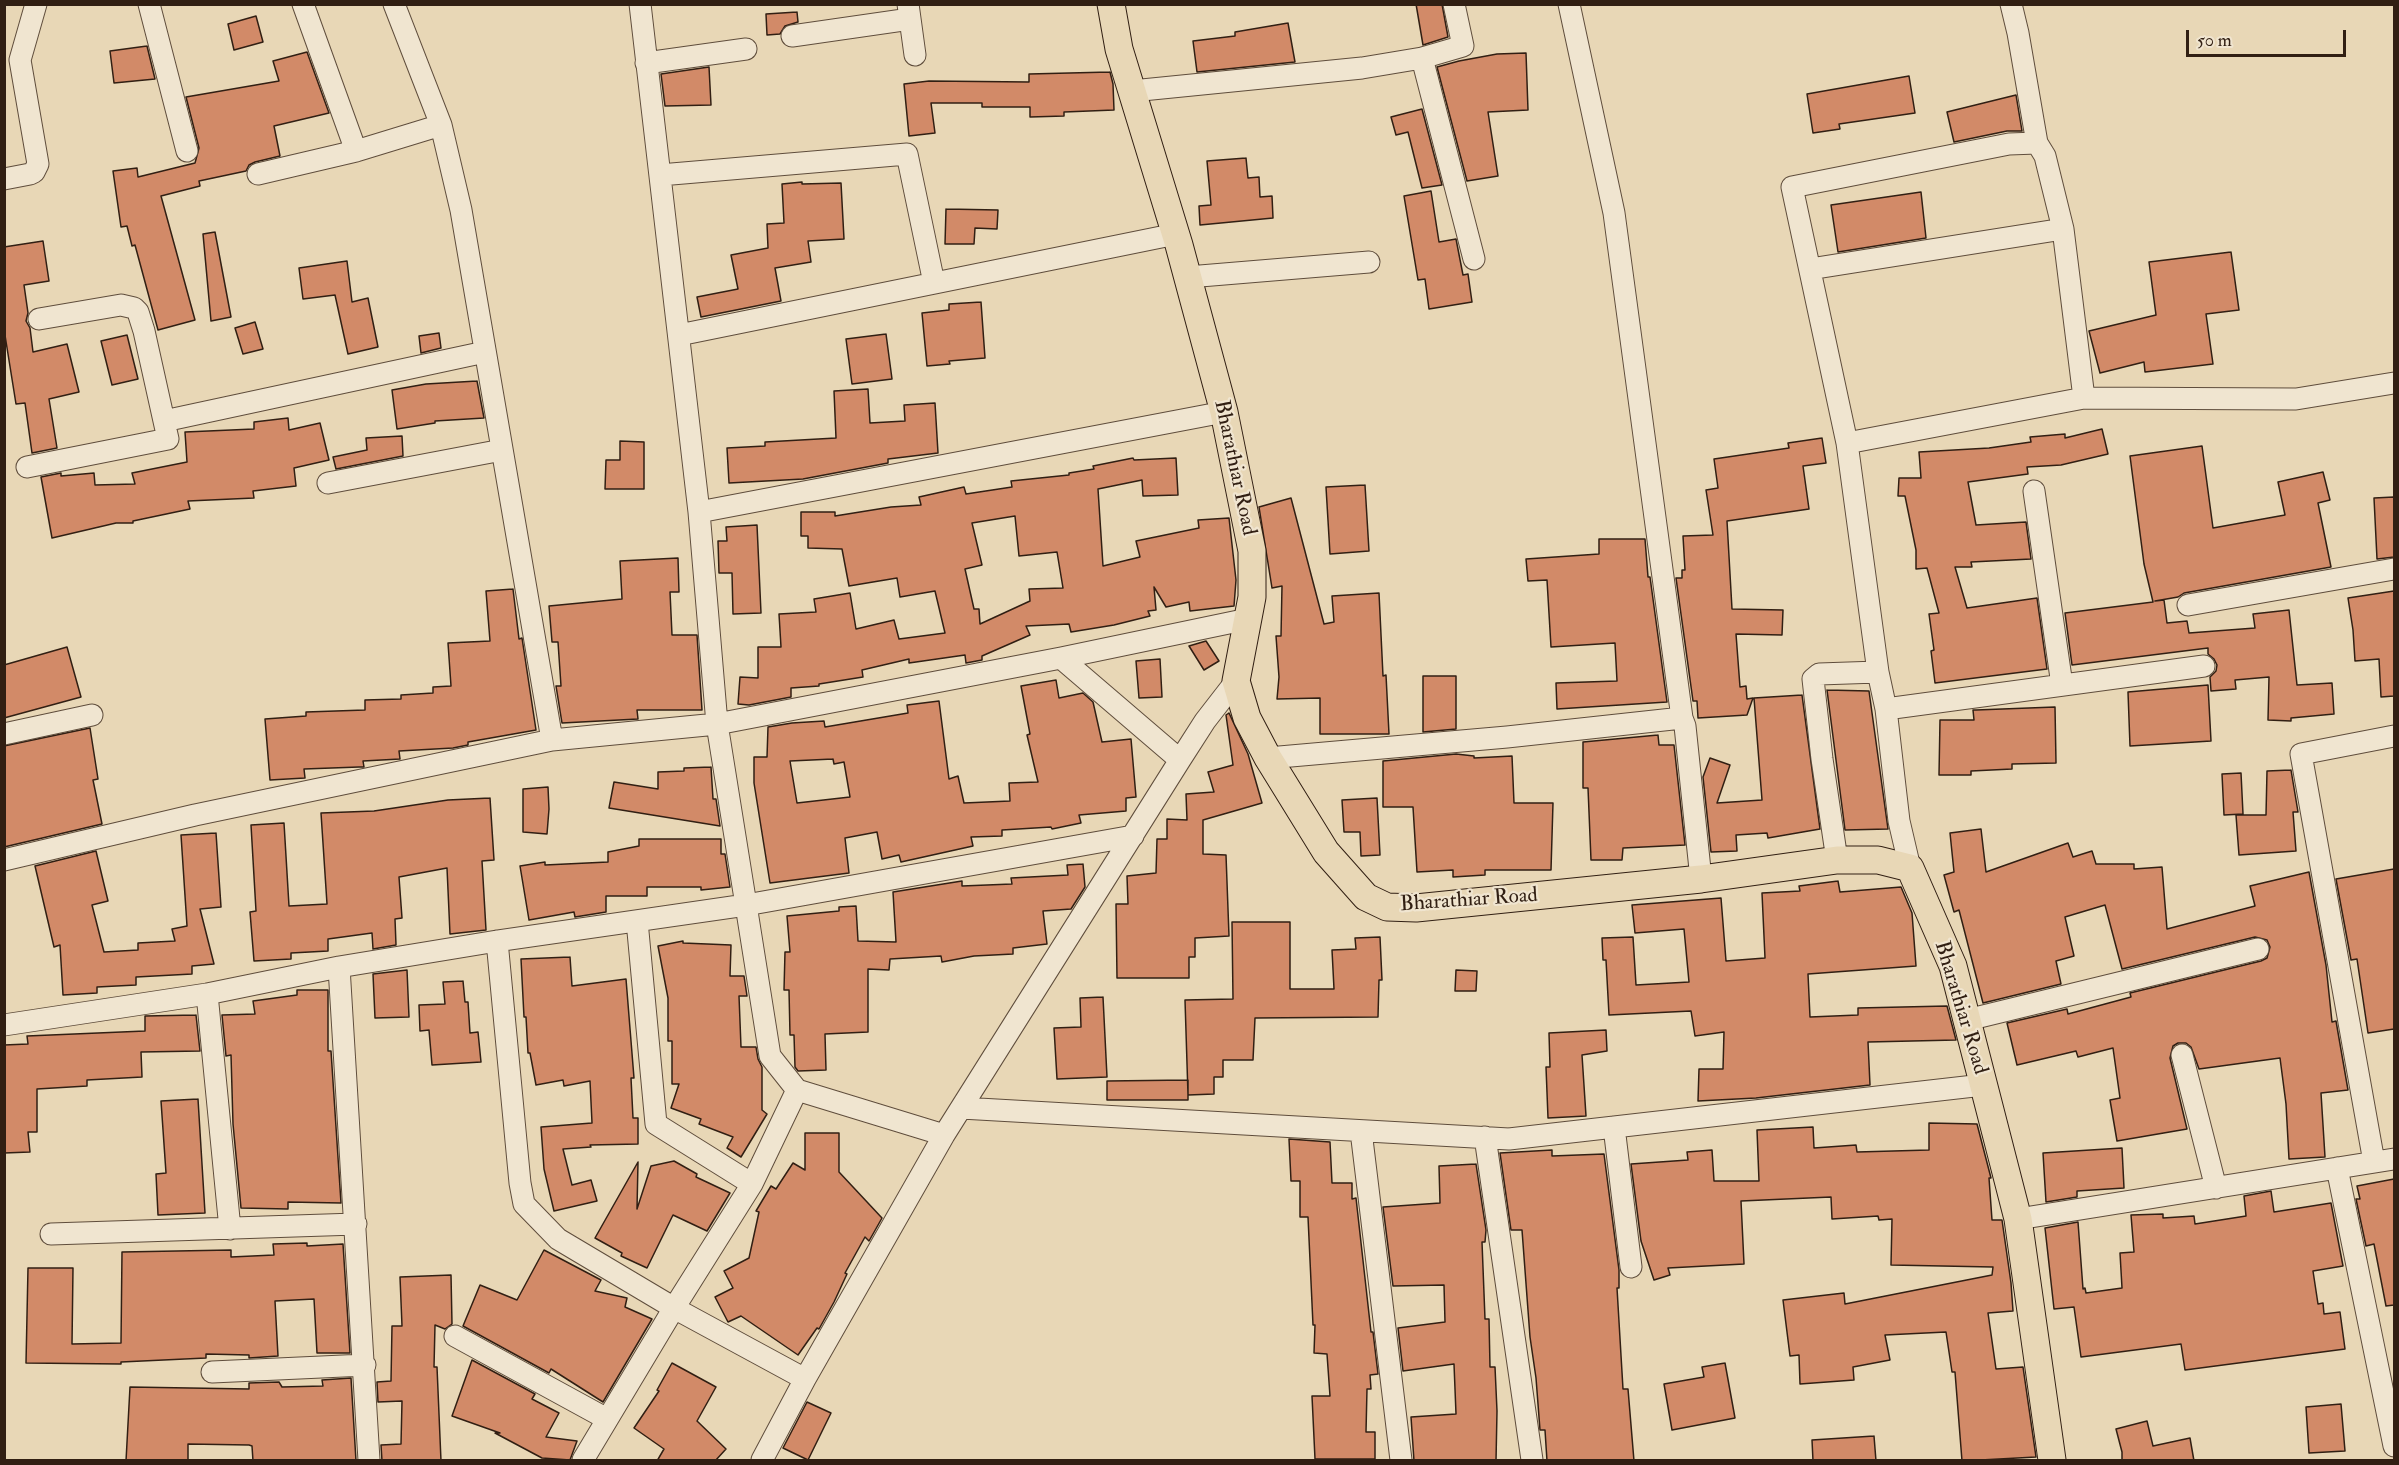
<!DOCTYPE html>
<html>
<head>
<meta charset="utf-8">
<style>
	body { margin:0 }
	#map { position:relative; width:2399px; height:1465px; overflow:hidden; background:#e8d7b6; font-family:"IM FELL Double Pica",serif }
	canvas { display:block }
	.frame { position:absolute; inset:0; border:6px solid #311f13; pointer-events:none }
	.scale { position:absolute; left:2186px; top:30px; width:160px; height:27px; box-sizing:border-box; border:3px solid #311f13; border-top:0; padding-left:8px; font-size:18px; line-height:21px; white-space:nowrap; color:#311f13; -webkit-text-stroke:4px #f0e5d0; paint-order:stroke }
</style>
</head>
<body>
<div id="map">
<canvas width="2399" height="1465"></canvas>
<div class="frame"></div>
<div class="scale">50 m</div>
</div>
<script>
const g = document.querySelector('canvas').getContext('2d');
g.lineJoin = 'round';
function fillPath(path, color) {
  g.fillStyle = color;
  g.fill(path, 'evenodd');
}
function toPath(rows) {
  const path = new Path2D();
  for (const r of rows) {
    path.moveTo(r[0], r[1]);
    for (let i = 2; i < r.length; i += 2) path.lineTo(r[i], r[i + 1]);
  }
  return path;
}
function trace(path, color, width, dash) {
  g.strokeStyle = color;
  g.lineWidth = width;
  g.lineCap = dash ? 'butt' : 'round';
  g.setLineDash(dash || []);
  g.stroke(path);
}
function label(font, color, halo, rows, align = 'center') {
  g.font = font + ' "IM FELL Double Pica",serif';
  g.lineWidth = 4.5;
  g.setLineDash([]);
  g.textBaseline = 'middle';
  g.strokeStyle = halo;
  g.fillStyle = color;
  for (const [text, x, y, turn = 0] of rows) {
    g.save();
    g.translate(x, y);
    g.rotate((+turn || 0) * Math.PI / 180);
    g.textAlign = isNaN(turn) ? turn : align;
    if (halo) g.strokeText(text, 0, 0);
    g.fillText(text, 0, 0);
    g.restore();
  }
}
const building = toPath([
	[1416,4,1442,4,1448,37,1423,45,1416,4],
	[797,12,798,22,785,26,780,34,767,35,766,14,797,12],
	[256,16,263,42,234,50,228,24,256,16],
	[1288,23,1295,62,1197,72,1193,41,1235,36,1235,32,1288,23],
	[147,46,155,79,114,83,110,51,147,46],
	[307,52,329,113,274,126,280,156,255,162,249,165,246,171,199,181,200,186,161,196,195,320,158,330,135,245,132,246,127,226,121,227,113,171,137,168,138,177,195,163,199,148,186,97,279,81,273,61,307,52],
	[1526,53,1528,110,1488,112,1498,176,1467,181,1437,67,1459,61,1497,54,1526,53],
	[709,67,711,105,665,106,661,74,709,67],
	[1110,72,1113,84,1114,110,1064,112,1064,116,1030,117,1030,107,982,107,982,103,931,103,935,133,909,136,904,84,929,81,1029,82,1029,74,1110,72],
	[1909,76,1915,113,1839,124,1840,129,1813,133,1807,94,1909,76],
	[2016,95,2022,131,2007,131,1954,142,1947,112,2016,95],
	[1422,109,1442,185,1422,188,1408,132,1396,135,1391,117,1422,109],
	[1246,158,1248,178,1259,177,1260,197,1272,196,1273,218,1200,225,1199,206,1211,205,1207,161,1246,158],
	[802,182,802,184,841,183,844,239,808,241,811,262,775,268,781,301,701,317,697,297,738,289,731,255,768,248,767,224,784,223,782,184,802,182],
	[1431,191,1439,242,1456,239,1463,275,1468,274,1472,302,1429,309,1425,279,1418,280,1404,196,1431,191],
	[1921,192,1926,238,1838,252,1831,205,1921,192],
	[946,209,998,210,997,229,975,228,974,244,945,244,946,209],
	[215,232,231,317,211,321,203,234,215,232],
	[43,241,49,281,24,285,28,313,26,321,30,328,33,352,67,344,79,392,49,399,57,448,32,453,25,403,16,404,4,329,4,247,43,241],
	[2231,252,2239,310,2206,314,2213,364,2145,372,2144,362,2100,373,2089,331,2156,315,2149,262,2231,252],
	[347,261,352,302,368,298,378,347,348,354,335,295,303,299,299,268,347,261],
	[981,302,985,358,949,361,950,364,927,366,922,313,949,310,949,304,981,302],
	[255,322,263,349,243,354,235,328,255,322],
	[439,333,441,348,421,353,419,336,439,333],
	[886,334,892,379,852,384,846,339,886,334],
	[127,335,138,379,112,385,101,341,127,335],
	[477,381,484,418,435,421,435,423,397,429,392,390,426,384,477,381],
	[868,389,870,423,905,421,904,405,935,403,938,453,888,459,888,463,803,479,729,483,727,448,765,446,765,442,836,438,834,391,868,389],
	[288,418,289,430,320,423,329,460,294,468,296,486,253,491,254,498,188,501,190,509,133,521,133,523,116,523,52,538,41,477,61,473,61,476,94,473,95,485,135,484,132,473,187,462,185,432,254,429,254,422,288,418],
	[2102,429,2108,454,2061,465,2027,467,2028,474,1968,482,1976,525,2026,522,2031,559,1971,562,1972,567,1955,567,1967,608,2037,598,2047,669,1935,683,1931,651,1934,650,1929,614,1939,613,1927,568,1916,569,1916,550,1905,496,1898,496,1899,478,1921,478,1919,452,1989,448,2031,442,2030,437,2065,434,2065,438,2102,429],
	[402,436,403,456,336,469,333,457,367,450,366,438,402,436],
	[1822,438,1826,463,1803,466,1809,509,1727,521,1732,609,1783,610,1782,635,1736,634,1740,687,1746,686,1747,699,1753,698,1747,715,1698,718,1697,701,1693,701,1676,578,1682,578,1682,570,1685,570,1683,536,1713,535,1706,490,1718,488,1714,459,1789,448,1788,443,1822,438],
	[620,441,644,442,644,489,605,489,606,460,620,460,620,441],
	[2202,446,2213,528,2285,515,2278,482,2323,472,2330,500,2318,503,2331,567,2184,593,2178,597,2155,601,2164,600,2167,623,2187,621,2189,633,2255,628,2253,614,2289,610,2297,685,2332,683,2334,714,2291,718,2291,721,2268,720,2269,677,2235,680,2236,689,2211,691,2210,677,2216,671,2217,665,2214,659,2208,654,2208,648,2072,665,2065,613,2153,602,2144,564,2130,456,2202,446],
	[1133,458,1134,460,1176,458,1178,495,1143,496,1142,480,1098,489,1103,566,1140,557,1136,541,1199,528,1198,520,1229,518,1236,580,1234,606,1190,611,1189,602,1166,607,1154,587,1156,610,1148,611,1150,616,1114,625,1071,632,1069,624,1026,626,1030,635,982,656,982,660,966,663,965,655,909,663,909,659,862,670,863,677,819,684,819,686,791,688,791,697,749,705,738,704,740,677,758,678,758,647,781,647,779,614,816,612,814,599,850,593,856,629,894,620,899,639,945,633,935,591,900,597,897,578,849,586,842,549,808,548,808,536,801,536,801,512,835,512,835,516,891,507,921,505,919,497,964,487,966,494,1012,487,1011,481,1069,475,1069,473,1094,469,1093,466,1133,458],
	[1015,516,1019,556,1057,552,1063,588,1029,589,1030,601,980,624,979,609,974,609,965,569,982,565,972,523,1015,516],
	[1365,485,1369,551,1330,554,1326,487,1365,485],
	[2394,497,2394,557,2377,559,2374,498,2394,497],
	[1291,498,1324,624,1334,622,1332,596,1379,593,1383,676,1386,675,1389,734,1320,734,1320,698,1277,699,1279,677,1276,636,1281,636,1282,586,1272,588,1259,507,1291,498],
	[757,525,761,613,733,614,732,573,719,573,718,541,727,541,726,527,757,525],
	[1599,539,1645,539,1648,577,1650,577,1667,702,1557,709,1556,683,1617,681,1615,643,1551,647,1547,580,1528,581,1526,559,1599,554,1599,539],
	[678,558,679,592,670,592,672,635,697,635,702,710,637,710,638,719,562,723,556,686,561,686,558,642,552,642,549,606,622,599,620,561,678,558],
	[513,589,519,639,522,638,536,730,468,742,468,745,453,748,399,751,400,759,363,761,364,767,359,767,304,769,305,778,270,780,265,719,306,716,306,712,365,710,365,700,401,699,401,695,433,693,433,687,451,686,448,643,490,641,486,591,513,589],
	[2394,591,2394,696,2381,697,2379,659,2355,661,2353,630,2348,598,2394,591],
	[1206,641,1219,661,1204,670,1189,646,1206,641],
	[67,647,81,697,4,718,4,665,67,647],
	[1160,659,1162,697,1139,698,1136,661,1160,659],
	[1423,676,1456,676,1456,729,1423,732,1423,676],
	[1056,680,1059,698,1083,693,1093,702,1102,742,1131,739,1136,797,1126,798,1126,811,1079,815,1081,823,1052,829,1051,827,1002,830,1002,836,971,837,973,846,901,862,899,855,882,859,877,832,845,838,849,873,770,883,754,783,754,757,767,757,768,727,792,723,824,721,825,727,908,713,907,705,939,701,949,779,958,776,964,803,1010,801,1009,783,1038,782,1027,735,1030,734,1021,686,1056,680],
	[833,759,834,764,844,762,850,797,797,803,790,761,833,759],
	[2208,685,2211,741,2130,746,2128,692,2208,685],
	[1827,690,1869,691,1888,829,1845,830,1827,690],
	[1802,695,1820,829,1768,838,1767,833,1736,835,1737,851,1711,852,1703,777,1710,758,1730,765,1717,803,1762,800,1754,698,1802,695],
	[2055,707,2056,763,2012,764,2012,769,1971,771,1971,775,1939,775,1940,720,1974,720,1973,710,1976,710,2055,707],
	[1229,713,1248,754,1262,803,1203,820,1203,854,1226,855,1229,936,1195,938,1195,957,1189,957,1189,978,1117,978,1116,904,1128,904,1127,876,1156,873,1157,839,1167,839,1167,819,1187,820,1186,794,1214,792,1208,772,1233,765,1226,715,1229,713],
	[90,728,98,779,93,780,102,824,4,847,4,746,90,728],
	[1658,735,1659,745,1674,745,1685,845,1623,848,1622,860,1591,860,1588,788,1583,788,1583,742,1658,735],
	[1456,754,1474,756,1474,758,1512,756,1514,803,1553,803,1551,870,1485,870,1485,875,1453,877,1453,870,1417,872,1413,807,1383,807,1383,761,1456,754],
	[711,767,713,799,716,799,720,826,609,808,614,782,658,789,658,772,684,771,684,768,711,767],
	[2291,770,2298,812,2293,812,2296,851,2239,855,2236,815,2266,815,2267,771,2291,770],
	[2241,773,2243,814,2224,815,2222,774,2241,773],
	[548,787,549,809,547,834,523,832,523,789,548,787],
	[490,798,494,860,482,861,486,930,450,934,447,868,399,877,402,918,395,919,396,945,373,949,372,933,328,939,328,951,291,953,291,959,254,961,250,912,256,911,251,825,284,823,289,906,327,904,321,813,374,811,448,800,490,798],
	[1377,798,1380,855,1361,856,1360,832,1344,832,1342,800,1377,798],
	[1981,829,1986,872,2068,843,2073,857,2092,851,2096,864,2134,864,2134,869,2162,867,2167,929,2255,906,2250,886,2309,872,2326,965,2332,1022,2336,1021,2348,1090,2321,1093,2325,1157,2289,1159,2286,1104,2280,1058,2199,1069,2191,1047,2186,1043,2178,1043,2173,1046,2170,1058,2187,1129,2117,1141,2110,1100,2120,1098,2113,1048,2078,1057,2076,1051,2017,1065,2007,1023,2067,1009,2068,1014,2131,997,2130,993,2261,961,2267,958,2270,947,2267,940,2255,937,2122,969,2105,905,2065,917,2074,956,2056,961,2061,984,1983,1003,1959,910,1954,912,1944,875,1954,872,1950,833,1981,829],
	[216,833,221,907,200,909,214,964,192,966,192,974,136,977,136,985,97,987,97,993,63,995,60,945,54,947,35,866,96,851,108,901,92,905,104,952,138,950,138,943,175,941,172,929,187,926,181,835,216,833],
	[639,839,721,839,721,854,725,854,730,887,701,890,701,887,647,887,647,896,606,896,606,912,575,917,574,912,529,920,520,866,545,862,545,865,608,862,608,852,639,846,639,839],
	[1083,864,1085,887,1071,909,1043,911,1047,944,1013,948,1013,954,974,956,942,962,941,956,890,959,889,970,868,969,868,1032,825,1034,826,1070,798,1071,795,1067,794,1035,790,1035,789,990,784,990,785,952,790,952,787,916,839,911,839,907,856,906,858,941,896,942,893,892,962,881,962,886,1012,884,1011,878,1068,875,1067,865,1083,864],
	[2394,869,2394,1029,2368,1033,2357,959,2351,960,2336,879,2394,869],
	[1838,881,1840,892,1901,887,1912,913,1916,966,1808,974,1810,1017,1858,1015,1858,1008,1947,1006,1956,1040,1868,1042,1870,1085,1756,1098,1698,1101,1699,1069,1723,1069,1724,1032,1695,1036,1691,1011,1609,1015,1606,960,1603,960,1602,938,1633,937,1636,985,1689,982,1684,929,1635,933,1632,905,1721,898,1726,961,1765,958,1762,893,1800,891,1799,886,1838,881],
	[1232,922,1290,922,1290,989,1334,989,1332,950,1356,949,1355,938,1380,937,1382,980,1379,980,1378,1017,1255,1018,1253,1060,1223,1060,1223,1077,1214,1077,1214,1094,1188,1095,1185,1000,1233,999,1232,922],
	[683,941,683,943,731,945,730,976,744,976,747,996,739,996,741,1047,756,1047,758,1059,762,1067,762,1110,767,1114,741,1157,727,1148,733,1137,699,1124,701,1119,671,1108,679,1084,672,1084,672,1041,668,1041,668,998,658,946,683,941],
	[570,957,572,986,626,979,634,1078,631,1078,633,1118,638,1118,638,1144,590,1145,591,1147,563,1149,572,1185,591,1180,597,1201,554,1211,544,1169,541,1127,592,1123,590,1081,564,1086,563,1080,536,1085,530,1053,528,1053,526,1017,524,1017,521,959,570,957],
	[407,970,409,1017,375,1018,373,974,407,970],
	[1456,970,1477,971,1476,991,1455,991,1456,970],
	[463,981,465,1002,468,1002,470,1033,478,1032,481,1062,432,1065,429,1030,420,1031,419,1005,445,1004,443,982,463,981],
	[297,990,328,990,328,1051,331,1051,341,1203,288,1202,288,1209,241,1208,233,1124,231,1055,226,1056,222,1015,255,1014,253,1001,297,995,297,990],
	[1103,997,1107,1077,1057,1079,1054,1028,1081,1027,1080,998,1103,997],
	[196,1015,200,1051,141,1052,142,1077,87,1080,87,1086,37,1089,37,1132,28,1132,30,1152,4,1153,4,1045,28,1044,27,1036,145,1031,145,1016,196,1015],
	[1606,1030,1607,1051,1582,1055,1586,1116,1548,1118,1546,1067,1550,1067,1549,1033,1606,1030],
	[1188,1080,1188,1100,1107,1100,1107,1081,1188,1080],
	[198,1099,205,1213,158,1215,156,1174,166,1173,161,1101,198,1099],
	[1929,1123,1977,1124,1991,1178,1989,1178,1992,1220,2002,1220,2011,1283,2013,1311,1988,1313,1996,1369,2023,1367,2036,1457,1962,1461,1955,1372,1952,1372,1946,1332,1885,1335,1890,1360,1853,1367,1854,1380,1800,1384,1799,1355,1790,1356,1783,1300,1844,1293,1845,1304,1992,1275,1993,1267,1891,1265,1892,1219,1879,1220,1878,1216,1832,1219,1831,1197,1741,1201,1744,1264,1668,1268,1670,1275,1654,1280,1641,1241,1631,1164,1688,1160,1687,1152,1712,1150,1714,1181,1759,1181,1757,1130,1813,1127,1814,1148,1856,1145,1857,1152,1929,1150,1929,1123],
	[805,1133,839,1133,839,1172,882,1218,869,1241,865,1237,845,1273,847,1274,834,1302,819,1329,817,1328,798,1355,741,1316,728,1322,715,1297,733,1288,724,1271,749,1258,759,1212,756,1211,771,1186,776,1189,793,1163,805,1170,805,1133],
	[1289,1139,1330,1142,1332,1183,1352,1183,1352,1199,1356,1198,1371,1332,1373,1332,1378,1374,1370,1375,1371,1389,1367,1389,1366,1432,1375,1432,1375,1459,1315,1459,1312,1396,1330,1396,1327,1354,1314,1353,1315,1325,1313,1325,1308,1217,1300,1217,1300,1181,1291,1181,1289,1139],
	[2122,1148,2124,1188,2077,1191,2077,1197,2046,1202,2043,1153,2122,1148],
	[1552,1150,1552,1156,1604,1154,1619,1270,1619,1288,1617,1288,1623,1389,1628,1389,1634,1461,1547,1461,1545,1430,1540,1430,1536,1378,1530,1337,1522,1230,1511,1230,1500,1153,1552,1150],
	[674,1161,697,1174,696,1177,730,1193,707,1231,673,1215,647,1268,621,1256,622,1253,595,1238,638,1162,637,1209,651,1166,674,1161],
	[1476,1164,1486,1230,1485,1242,1482,1242,1485,1319,1489,1319,1490,1367,1495,1367,1497,1411,1496,1461,1414,1461,1411,1417,1456,1414,1454,1364,1403,1371,1398,1328,1445,1322,1444,1285,1393,1286,1383,1207,1440,1203,1439,1166,1476,1164],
	[2394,1179,2394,1305,2386,1306,2374,1244,2366,1246,2356,1199,2360,1199,2357,1186,2394,1179],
	[2271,1191,2274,1212,2331,1203,2343,1266,2313,1271,2318,1304,2323,1303,2324,1314,2340,1312,2345,1349,2185,1370,2181,1344,2081,1357,2074,1307,2054,1309,2045,1228,2078,1222,2083,1289,2085,1288,2086,1293,2122,1288,2120,1253,2134,1252,2131,1215,2163,1214,2163,1218,2194,1216,2195,1224,2246,1216,2244,1196,2271,1191],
	[307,1243,307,1246,343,1244,350,1353,317,1353,314,1299,275,1301,278,1356,249,1358,249,1355,206,1354,206,1358,121,1362,121,1364,26,1363,28,1268,73,1268,72,1344,121,1343,122,1252,231,1250,231,1257,274,1255,273,1244,307,1243],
	[544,1250,601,1280,595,1291,627,1298,625,1307,652,1319,603,1402,551,1369,549,1373,463,1326,480,1285,517,1300,544,1250],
	[451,1275,452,1324,445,1329,435,1325,434,1367,437,1367,441,1461,382,1461,381,1445,401,1444,402,1401,378,1402,377,1382,391,1381,392,1326,402,1326,400,1277,451,1275],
	[472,1360,535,1394,532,1399,559,1413,546,1437,577,1441,570,1460,542,1458,495,1433,500,1433,452,1416,472,1360],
	[672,1363,716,1387,697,1421,726,1449,715,1461,657,1461,664,1449,634,1428,659,1391,657,1390,672,1363],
	[1725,1363,1735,1418,1672,1430,1664,1384,1704,1377,1702,1367,1725,1363],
	[351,1378,356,1461,253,1461,252,1446,249,1445,188,1444,188,1461,126,1461,130,1387,249,1389,249,1383,279,1382,282,1387,323,1386,322,1380,351,1378],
	[807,1402,831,1413,808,1460,783,1448,807,1402],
	[2341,1404,2345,1451,2309,1453,2306,1407,2341,1404],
	[2147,1421,2153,1446,2190,1438,2194,1461,2122,1461,2122,1452,2116,1429,2147,1421],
	[1874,1436,1876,1461,1813,1461,1812,1440,1874,1436]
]);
const minor = toPath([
	[149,4,187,151],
	[303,4,356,151],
	[640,4,699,512],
	[908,4,915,55],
	[1569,4,1614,213,1682,718,1685,726,1701,879],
	[2011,4,2018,33,2037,143,2045,156,2063,229,2084,398],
	[792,36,910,19],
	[1422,58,1463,46,1454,4],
	[646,63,746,49],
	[1132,91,1362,68,1422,58,1474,259],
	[258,174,356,151,441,125],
	[660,175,907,154,934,283],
	[4,179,30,174,34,172,38,164,20,60,36,4],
	[1810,269,2063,229],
	[1188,277,1369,262],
	[39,319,121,305,134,308,138,312,144,331,164,421],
	[679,335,1176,234],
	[1847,443,2084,398,2296,399,2394,383],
	[27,467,168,439,164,421,485,352],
	[328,483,502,450],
	[2034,491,2062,685],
	[2188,605,2394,569],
	[1061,658,1180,760],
	[1886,709,2204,666],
	[4,734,92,715],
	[552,740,717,724,1061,658,1248,619],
	[1268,758,1507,737,1682,718],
	[1133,836,746,905,717,724,699,512,1224,412],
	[4,860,195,815,552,740,461,210,441,125,394,4],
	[1837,860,1822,759,1813,679,1819,674,1878,672],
	[1910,868,1899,821,1886,709,1878,672,1847,443,1792,187,2009,144,2037,143],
	[637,921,656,1124,752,1184],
	[497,941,520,1183,524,1204,558,1239,674,1308,805,1379],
	[339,967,497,941,746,905,770,1056,797,1090],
	[207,994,230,1229],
	[1967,1020,2258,949],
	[4,1025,207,994,339,967,369,1460],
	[2182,1055,2216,1188],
	[961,1108,1509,1139,1983,1085],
	[1614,1127,1631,1267],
	[1361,1131,1401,1460],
	[1485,1137,1532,1460],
	[2374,1162,2301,754,2394,736],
	[2337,1168,2394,1446],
	[2018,1219,2394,1159],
	[51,1234,356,1224],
	[455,1336,607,1419],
	[212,1372,365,1365],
	[583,1460,674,1308,752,1184,797,1090,944,1135],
	[762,1460,805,1379,944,1135,1180,760,1205,721,1236,681]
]);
const major = toPath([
	[1111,4,1119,49,1179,245,1224,412,1252,551,1252,597,1236,681,1247,718,1268,758,1326,852,1366,897,1387,907,1416,908,1701,879,1837,860,1878,860,1910,868,1953,966,2018,1219,2052,1460]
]);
const streetNames = [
	["Bharathiar Road",1234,468,78],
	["Bharathiar Road",1469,901,-4],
	["Bharathiar Road",1960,1008,73]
];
fillPath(building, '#d28a68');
trace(building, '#311f13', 1.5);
trace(minor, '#5f4d3c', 23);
trace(major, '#311f13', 29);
trace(minor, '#f0e5d0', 21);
trace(major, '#e8d7b6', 27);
label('21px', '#311f13', '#f0e5d0', streetNames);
</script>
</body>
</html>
